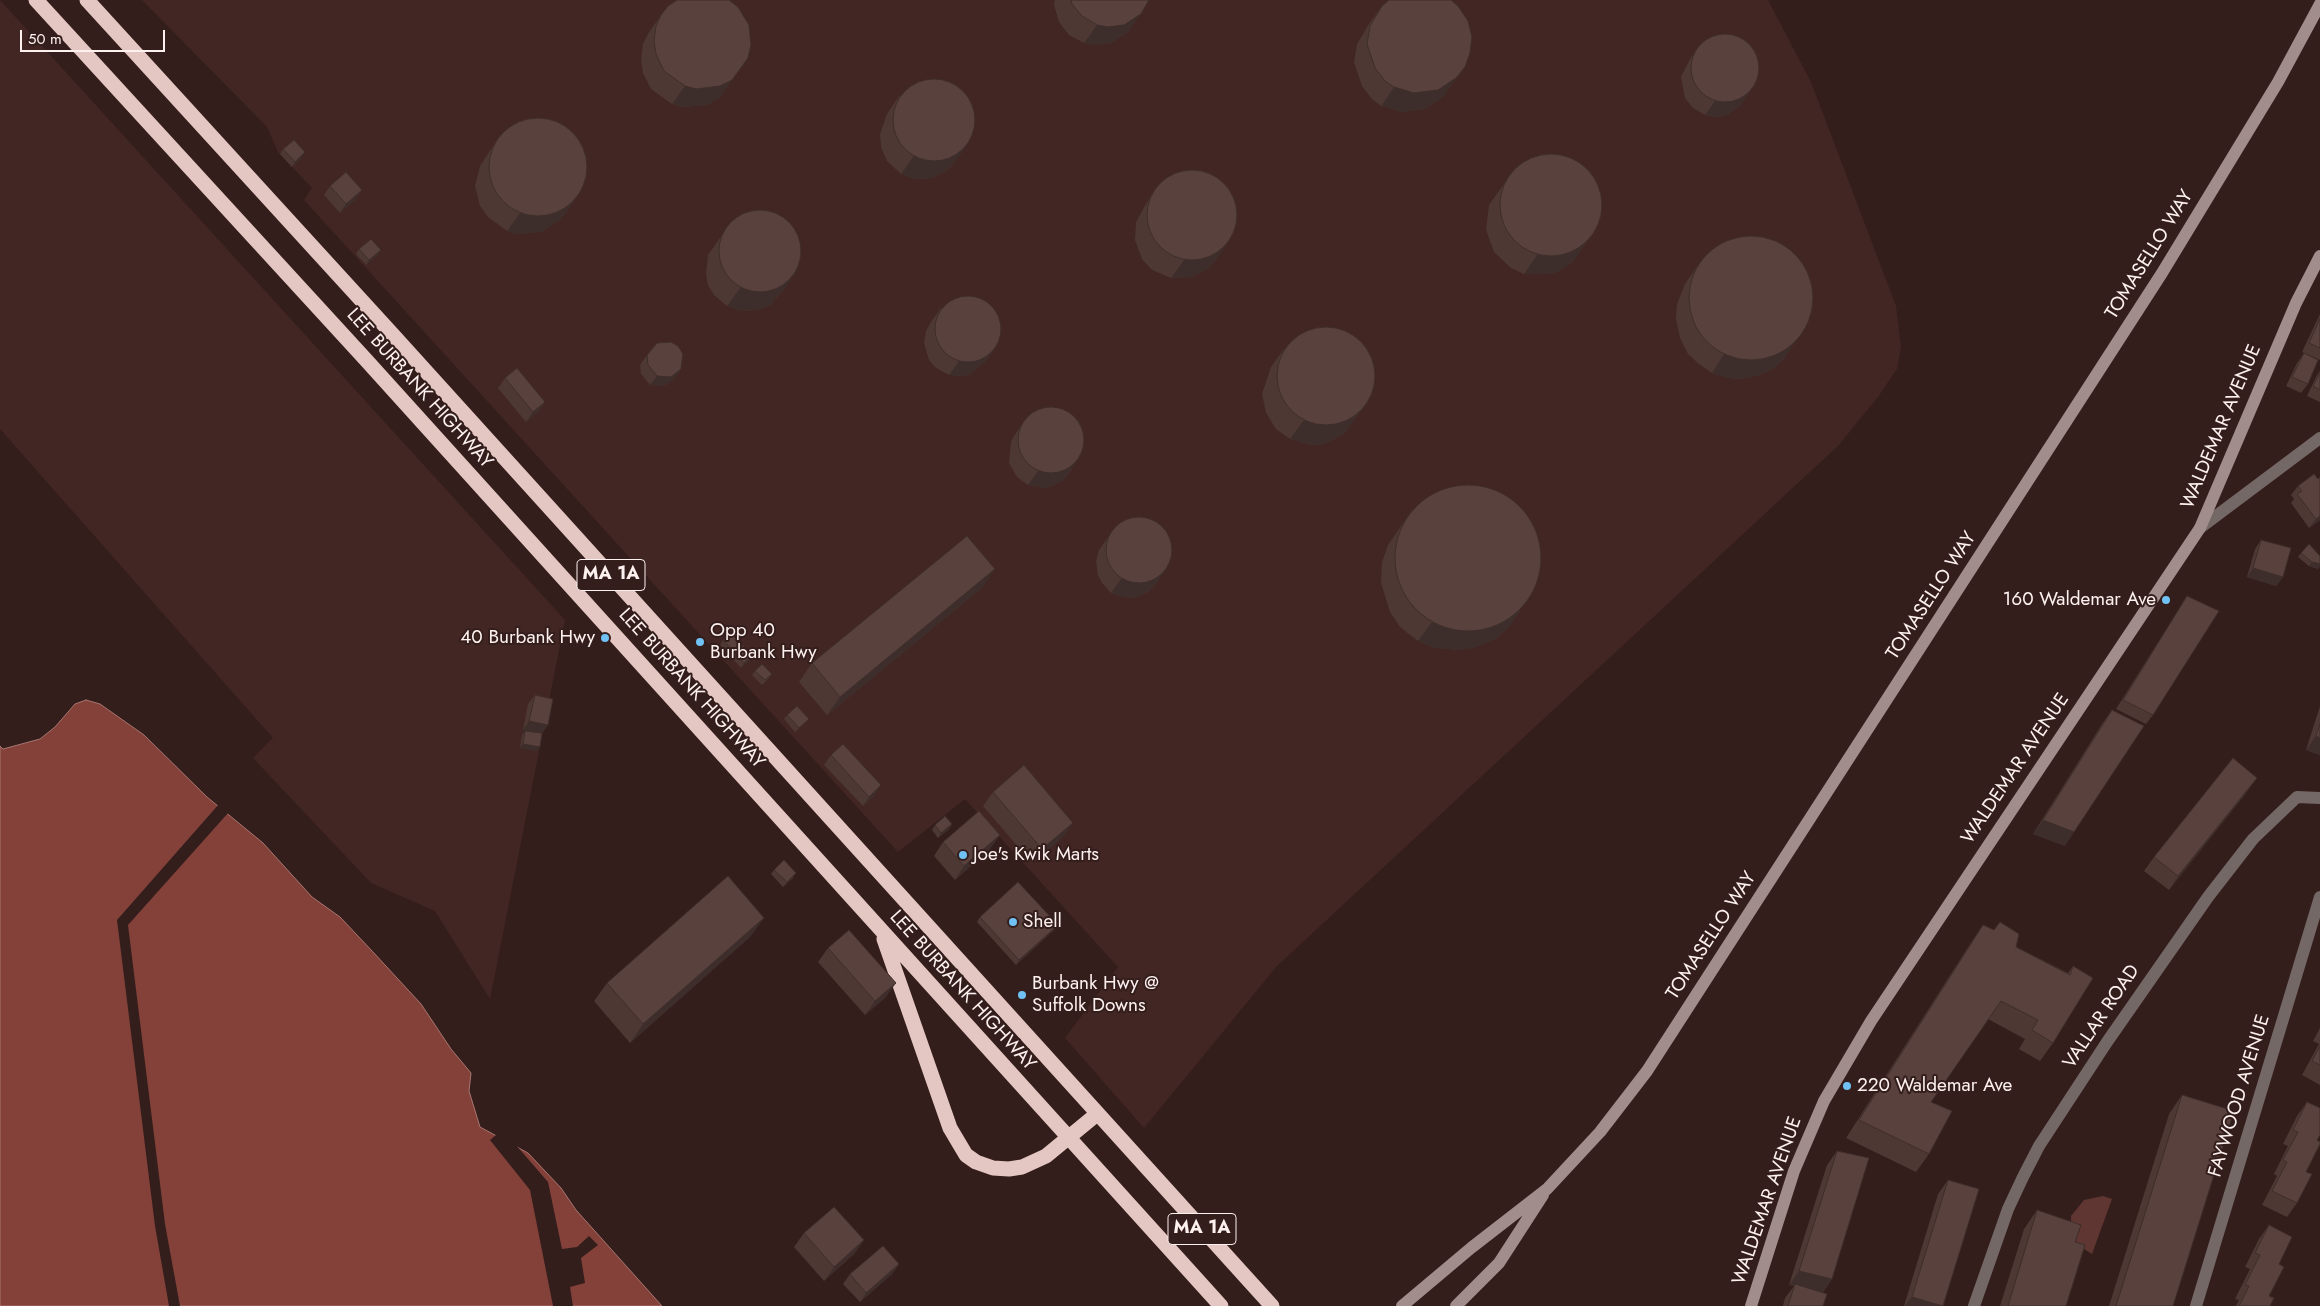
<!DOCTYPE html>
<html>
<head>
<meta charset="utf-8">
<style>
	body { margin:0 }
	#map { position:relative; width:2320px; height:1306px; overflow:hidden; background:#341e1c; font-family:Jost,sans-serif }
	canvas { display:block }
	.scale { position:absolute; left:20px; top:30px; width:145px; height:22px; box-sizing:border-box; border:2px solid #fdf1ef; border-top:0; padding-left:6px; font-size:15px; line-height:18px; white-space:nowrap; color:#fdf1ef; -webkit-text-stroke:4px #341e1c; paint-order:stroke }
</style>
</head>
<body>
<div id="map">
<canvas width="2320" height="1306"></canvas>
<div class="scale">50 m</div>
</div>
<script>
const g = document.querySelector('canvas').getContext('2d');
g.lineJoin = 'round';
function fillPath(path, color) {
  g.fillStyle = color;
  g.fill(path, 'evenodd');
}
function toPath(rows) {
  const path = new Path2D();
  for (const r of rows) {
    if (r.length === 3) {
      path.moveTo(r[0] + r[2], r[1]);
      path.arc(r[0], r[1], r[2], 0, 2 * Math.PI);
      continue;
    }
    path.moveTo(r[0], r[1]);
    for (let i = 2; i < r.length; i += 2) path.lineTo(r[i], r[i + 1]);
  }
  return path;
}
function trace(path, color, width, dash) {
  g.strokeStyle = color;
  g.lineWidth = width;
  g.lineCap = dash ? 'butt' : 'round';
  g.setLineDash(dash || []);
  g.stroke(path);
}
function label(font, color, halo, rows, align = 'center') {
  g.font = font + ' Jost,sans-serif';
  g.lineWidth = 4;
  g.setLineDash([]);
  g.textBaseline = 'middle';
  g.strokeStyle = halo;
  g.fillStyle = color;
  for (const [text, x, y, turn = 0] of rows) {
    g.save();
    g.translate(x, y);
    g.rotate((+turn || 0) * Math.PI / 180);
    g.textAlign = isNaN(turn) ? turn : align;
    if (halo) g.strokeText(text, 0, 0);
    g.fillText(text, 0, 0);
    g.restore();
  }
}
const built = toPath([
	[0,0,565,620,490,999,435,911,371,883,253,758,273,738,0,429],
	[142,0,1768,0,1811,82,1896,306,1901,347,1897,369,1878,397,1838,446,1277,966,1144,1128,1065,1038,1118,967,965,799,898,852,304,200,312,188,278,152,267,127]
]);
const green = toPath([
	[2103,1196,2112,1199,2092,1254,2076,1244,2071,1235,2071,1216,2084,1200]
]);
const water = toPath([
	[86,700,100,704,144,735,207,797,263,843,312,897,340,917,373,952,421,1004,451,1049,471,1073,469,1091,480,1127,528,1153,561,1188,576,1210,662,1306,0,1306,0,746,3,749,40,739,55,727,75,704,86,700]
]);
const pier = toPath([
	[219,804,229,812,128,925,165,1224,180,1306,169,1306,155,1226,117,920],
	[491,1130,516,1145,548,1182,562,1249,577,1247,589,1236,598,1245,581,1258,585,1283,570,1287,573,1306,553,1306,530,1190,490,1140,496,1135]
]);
const street = toPath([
	[2200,528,2320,438],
	[1974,1306,2008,1209,2023,1177,2039,1146,2107,1042,2208,897,2253,839,2297,797,2320,798],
	[2196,1306,2320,897]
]);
const secondary = toPath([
	[1402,1306,1471,1248,1547,1189,1600,1132,1647,1071,2162,273,2278,82,2320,4],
	[1456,1306,1499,1263,1543,1195],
	[1751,1306,1794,1171,1824,1101,1871,1021,2200,528,2296,303,2320,256]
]);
const highway = toPath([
	[36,0,367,361,1221,1306],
	[87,0,394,336,1272,1306],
	[884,939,950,1128,966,1155,976,1162,993,1168,1009,1169,1022,1167,1046,1156,1097,1114]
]);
const wall = toPath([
	[1055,0,1149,0,1128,32,1111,43,1095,45,1084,43,1069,35,1059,22,1054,5],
	[1382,6,1443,97,1425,109,1402,112,1381,106,1372,99,1362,86,1354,62,1357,44,1369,24],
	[661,15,748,58,719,98,707,105,683,107,672,104,651,89,643,73,641,59,643,44,648,34],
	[1698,47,1740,106,1727,115,1718,117,1705,115,1693,108,1685,98,1681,77,1689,61],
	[900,95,955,162,946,171,932,178,915,179,901,174,887,161,881,147,880,134,887,114],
	[501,134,574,201,561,219,541,232,518,234,507,231,488,217,480,206,475,186,480,166],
	[283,149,302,157,292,167,280,154],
	[1516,167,1574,261,1559,271,1551,274,1524,274,1511,268,1494,252,1486,230,1489,205],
	[1159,185,1216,260,1209,268,1192,277,1171,278,1152,270,1142,259,1135,240,1136,222,1146,204],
	[330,186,362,190,355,200,340,213,324,195],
	[732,221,785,288,770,305,759,310,741,311,727,306,714,295,708,285,706,275,708,255],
	[359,249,378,255,366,265,356,254],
	[1698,265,1784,359,1774,368,1760,375,1741,379,1728,378,1712,373,1699,364,1688,354,1680,338,1676,319,1677,304,1685,284],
	[941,308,995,348,985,362,970,374,962,376,949,375,936,368,929,360,924,343,926,331,931,322],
	[2320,314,2320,360,2302,352],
	[1284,349,1359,413,1344,434,1324,444,1311,445,1290,439,1276,429,1266,413,1262,394,1271,367],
	[2304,353,2308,384,2301,393,2286,386,2297,363],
	[647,355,681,369,674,379,664,386,650,385,641,374,640,365],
	[2320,371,2320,402,2307,396,2317,375],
	[505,378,545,402,539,411,526,422,498,388],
	[1020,427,1072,469,1063,480,1053,486,1044,488,1028,485,1017,477,1009,463,1011,441],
	[2320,477,2320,520,2309,528,2291,503,2294,499,2291,495,2298,486,2318,479],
	[1412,510,1520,611,1507,629,1495,639,1473,648,1461,650,1435,648,1418,641,1400,627,1390,612,1381,583,1382,562,1388,545],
	[1109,536,1156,584,1148,592,1133,598,1124,597,1111,593,1102,583,1098,575,1096,561,1099,550],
	[2261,540,2283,577,2276,586,2247,577,2255,549],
	[2301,553,2320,556,2320,566,2318,569,2309,566,2298,557],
	[982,588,827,715,799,682,812,663],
	[2187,596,2153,715,2146,724,2116,709],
	[723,640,752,656,749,661,741,668,720,645],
	[755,671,772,674,768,679,762,685,752,675],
	[535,695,548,725,542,733,537,751,520,748,522,735,525,731,528,731,523,730,528,704],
	[2320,706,2320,755,2306,750],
	[2112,710,2065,846,2033,834,2102,724],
	[787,715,809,719,805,723,795,732,784,719],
	[831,755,875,795,863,806,824,765],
	[993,792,1063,837,1032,863,983,806],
	[2247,792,2169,890,2144,871,2154,857],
	[952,824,949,829,938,838,932,830,935,825],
	[943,842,990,849,955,880,934,856],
	[774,870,793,878,783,887,771,874],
	[980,917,1058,925,1054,930,1016,965,977,922],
	[1983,925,2016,947,2068,973,2073,966,2053,1043,2040,1061,2019,1049,2025,1039,1988,1019,1931,1102,1929,1154,1916,1172,1846,1138,1970,944],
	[751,936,630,1043,594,1001,607,983],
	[828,948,886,997,865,1015,818,962],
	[2320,1028,2320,1085,2302,1075,2319,1044,2313,1041],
	[2182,1095,2173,1306,2109,1306,2169,1114],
	[2307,1102,2317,1140,2306,1172,2297,1203,2287,1217,2262,1205,2277,1176,2274,1174,2288,1146,2283,1144,2297,1116],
	[1837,1151,1832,1279,1823,1292,1823,1306,1783,1306,1785,1298,1794,1286,1789,1285,1827,1165],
	[1948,1180,1943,1306,1904,1306,1938,1194],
	[2037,1210,2075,1242,2066,1306,2000,1306,2024,1229],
	[2269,1225,2279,1264,2269,1296,2270,1306,2236,1306,2239,1300,2235,1299,2250,1269,2245,1267,2259,1239],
	[804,1233,864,1240,854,1254,824,1281,794,1247],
	[899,1264,892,1274,860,1302,843,1284,850,1274]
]);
const shadedWall = toPath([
	[1141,14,1128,32,1111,43,1095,45,1084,43,1097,25],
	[748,58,719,98,707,105,683,107,672,104,685,86],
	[1465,67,1443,97,1425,109,1402,112,1381,106,1394,87],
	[1750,92,1740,106,1727,115,1718,117,1705,115,1715,101],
	[968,144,955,162,946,171,932,178,915,179,901,174,914,156],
	[305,152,302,157,292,167,295,162],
	[362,190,355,200,340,213,346,204],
	[574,201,561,219,541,232,518,234,507,231,520,213],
	[1229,241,1216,260,1209,268,1192,277,1171,278,1184,260],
	[1587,242,1574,261,1559,271,1551,274,1524,274,1537,255],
	[381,250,378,255,366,265,369,260],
	[798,270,785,288,770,305,759,310,741,311,727,306,740,288],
	[1796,341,1784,359,1774,368,1760,375,1741,379,1728,378,1712,373,1724,354],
	[995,348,985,362,970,374,962,376,949,375,959,361],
	[681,369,674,379,664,386,650,385,657,376],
	[1372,395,1344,434,1324,444,1311,445,1290,439,1303,421],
	[545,402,539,411,526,422,533,412],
	[1082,455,1063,480,1053,486,1044,488,1028,485,1038,471],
	[2320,516,2320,520,2309,528,2316,519],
	[2312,562,2320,564,2320,566,2318,569,2309,566],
	[2253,568,2283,577,2276,586,2247,577],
	[995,569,982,588,827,715,840,697],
	[1166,570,1156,584,1148,592,1133,598,1124,597,1111,593,1121,579],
	[1520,611,1507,629,1495,639,1473,648,1461,650,1435,648,1418,641,1431,623],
	[752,656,749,661,741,668,744,663],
	[529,721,548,725,541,734,523,730],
	[2316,736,2320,738,2320,755,2306,750],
	[523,744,540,747,537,751,520,748],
	[2257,778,2247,792,2169,890,2178,876],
	[881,785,875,795,863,806,869,797],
	[2043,820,2074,832,2065,846,2033,834],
	[1073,823,1063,837,1032,863,1042,849],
	[952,824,949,829,938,838,941,833],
	[1000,835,990,849,955,880,964,866],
	[796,873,793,878,783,887,787,882],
	[764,918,751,936,630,1043,643,1024],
	[1058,925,1054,930,1016,965,1019,960],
	[896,983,886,997,865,1015,875,1001],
	[864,1240,854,1254,824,1281,834,1267],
	[899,1264,892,1274,860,1302,866,1293],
	[1799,1271,1832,1279,1823,1293,1795,1284,1794,1286,1789,1285],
	[1912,1297,1943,1306,1905,1306]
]);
const building = toPath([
	[677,0,729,0,738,7,749,25,751,45,748,58,732,80,720,86,696,89,685,86,664,71,656,54,654,41,656,26,661,15,668,6,677,0],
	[1071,0,1149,0,1141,14,1124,25,1108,27,1097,25,1082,16,1072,4,1071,0],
	[1389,0,1451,0,1458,6,1468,21,1472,37,1470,53,1465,67,1456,78,1438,90,1414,93,1394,87,1385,81,1375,68,1367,44,1370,26,1382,6,1389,0],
	[1725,68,34],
	[934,120,41],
	[538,167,49],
	[294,140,305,152,295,162,283,149,294,140],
	[1551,205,51],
	[1192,215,45],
	[346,172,362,190,346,204,330,186,346,172],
	[760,251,41],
	[1751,298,62],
	[371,239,381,250,369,260,359,249,371,239],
	[968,329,33],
	[2320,319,2320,348,2309,343,2320,319],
	[1326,376,49],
	[671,342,678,346,683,354,681,369,671,377,657,376,648,365,647,355,657,343,671,342],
	[2304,353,2318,360,2308,384,2292,377,2304,353],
	[517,368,545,402,533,412,505,378,517,368],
	[2320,373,2320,390,2313,386,2320,373],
	[1051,440,33],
	[2314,474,2318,479,2320,477,2320,516,2316,519,2297,494,2302,491,2298,486,2314,474],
	[1468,558,73],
	[1139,550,33],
	[967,536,995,569,840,697,812,663,967,536],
	[2261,540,2291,548,2283,577,2253,568,2261,540],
	[2309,544,2320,556,2320,564,2312,562,2301,553,2309,544],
	[2187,596,2219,611,2153,715,2123,700,2187,596],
	[731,633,752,656,744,663,723,640,731,633],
	[762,664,772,674,765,680,755,671,762,664],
	[535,695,553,699,548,725,529,721,535,695],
	[797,706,809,719,799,728,787,715,797,706],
	[2112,710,2144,726,2074,832,2043,820,2112,710],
	[2320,724,2320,738,2316,736,2320,724],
	[525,731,542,733,540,747,523,744,525,731],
	[843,744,881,785,869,797,831,755,843,744],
	[2233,758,2257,778,2178,876,2154,857,2233,758],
	[1024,765,1073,823,1042,849,993,792,1024,765],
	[979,811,1000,835,964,866,943,842,979,811],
	[945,816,952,824,941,833,935,825,945,816],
	[784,860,796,873,787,882,774,870,784,860],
	[728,876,764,918,643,1024,607,983,728,876],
	[1018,882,1058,925,1019,960,980,917,1018,882],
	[2000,922,2019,934,2016,947,2070,975,2073,966,2093,978,2053,1043,2032,1030,2038,1020,2001,1001,1931,1102,1952,1111,1929,1154,1859,1120,1983,925,1994,930,2000,922],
	[849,930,896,983,875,1001,828,948,849,930],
	[2320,1046,2320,1065,2312,1061,2320,1046],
	[2182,1095,2234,1111,2173,1306,2116,1306,2182,1095],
	[2307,1102,2320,1108,2320,1135,2317,1140,2320,1142,2320,1144,2306,1172,2312,1174,2297,1203,2272,1191,2287,1162,2283,1160,2298,1132,2293,1130,2307,1102],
	[1837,1151,1869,1158,1832,1279,1799,1271,1837,1151],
	[1948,1180,1979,1189,1943,1306,1912,1297,1948,1180],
	[834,1207,864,1240,834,1267,804,1233,834,1207],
	[2037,1210,2081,1225,2075,1242,2085,1245,2066,1306,2008,1306,2037,1210],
	[2269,1225,2292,1237,2279,1264,2284,1267,2269,1296,2274,1298,2270,1306,2239,1306,2249,1286,2245,1285,2260,1255,2255,1253,2269,1225],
	[883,1246,899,1264,866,1293,850,1274,883,1246],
	[1795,1284,1827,1294,1823,1306,1788,1306,1795,1284]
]);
const markers = [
	[2166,600,5,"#70c1f4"],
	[605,638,5,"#70c1f4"],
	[700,642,5,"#70c1f4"],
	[963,855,5,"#70c1f4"],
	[1013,922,5,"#70c1f4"],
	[1022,995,5,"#70c1f4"],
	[1847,1086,5,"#70c1f4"]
];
const shields = [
	[611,575,68],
	[1202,1229,68]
];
const shieldNames = [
	["MA 1A",611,575],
	["MA 1A",1202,1229]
];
const streetNames = [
	["TOMASELLO WAY",2150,255,-58],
	["LEE BURBANK HIGHWAY",419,389,48],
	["WALDEMAR AVENUE",2222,427,-67],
	["TOMASELLO WAY",1932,596,-57],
	["LEE BURBANK HIGHWAY",691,689,48],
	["WALDEMAR AVENUE",2016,769,-56],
	["TOMASELLO WAY",1712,936,-57],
	["LEE BURBANK HIGHWAY",962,991,48],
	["VALLAR ROAD",2102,1017,-56],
	["FAYWOOD AVENUE",2240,1096,-73],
	["WALDEMAR AVENUE",1768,1201,-71]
];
const poiNames = [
	["160 Waldemar Ave",2156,600,"right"],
	["Opp 40",710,631],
	["Burbank Hwy",710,653],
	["40 Burbank Hwy",595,638,"right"],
	["Joe's Kwik Marts",973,855],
	["Shell",1023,922],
	["Burbank Hwy @",1032,984],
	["Suffolk Downs",1032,1006],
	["220 Waldemar Ave",1857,1086]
];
fillPath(built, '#422623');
fillPath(green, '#5f3631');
fillPath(water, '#83413a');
trace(water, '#a87670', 1);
fillPath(pier, '#341e1c');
trace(street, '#746866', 12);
trace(secondary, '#a18e8c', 12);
trace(highway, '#e4c7c2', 15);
fillPath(wall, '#4d3834');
fillPath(shadedWall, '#3e2e2b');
fillPath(building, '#59413d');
trace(building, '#3e2e2b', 1);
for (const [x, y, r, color] of markers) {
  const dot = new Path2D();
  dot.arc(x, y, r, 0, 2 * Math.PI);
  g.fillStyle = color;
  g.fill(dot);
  trace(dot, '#341e1c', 2);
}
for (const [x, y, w] of shields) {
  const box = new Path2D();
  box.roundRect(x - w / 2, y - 15.5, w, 31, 4);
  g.fillStyle = '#341e1c';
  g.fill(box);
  trace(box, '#fdf1ef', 1);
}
label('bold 18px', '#fdf1ef', null, shieldNames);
label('19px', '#fdf1ef', '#341e1c', streetNames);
label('19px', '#fdf1ef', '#341e1c', poiNames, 'left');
</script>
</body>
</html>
